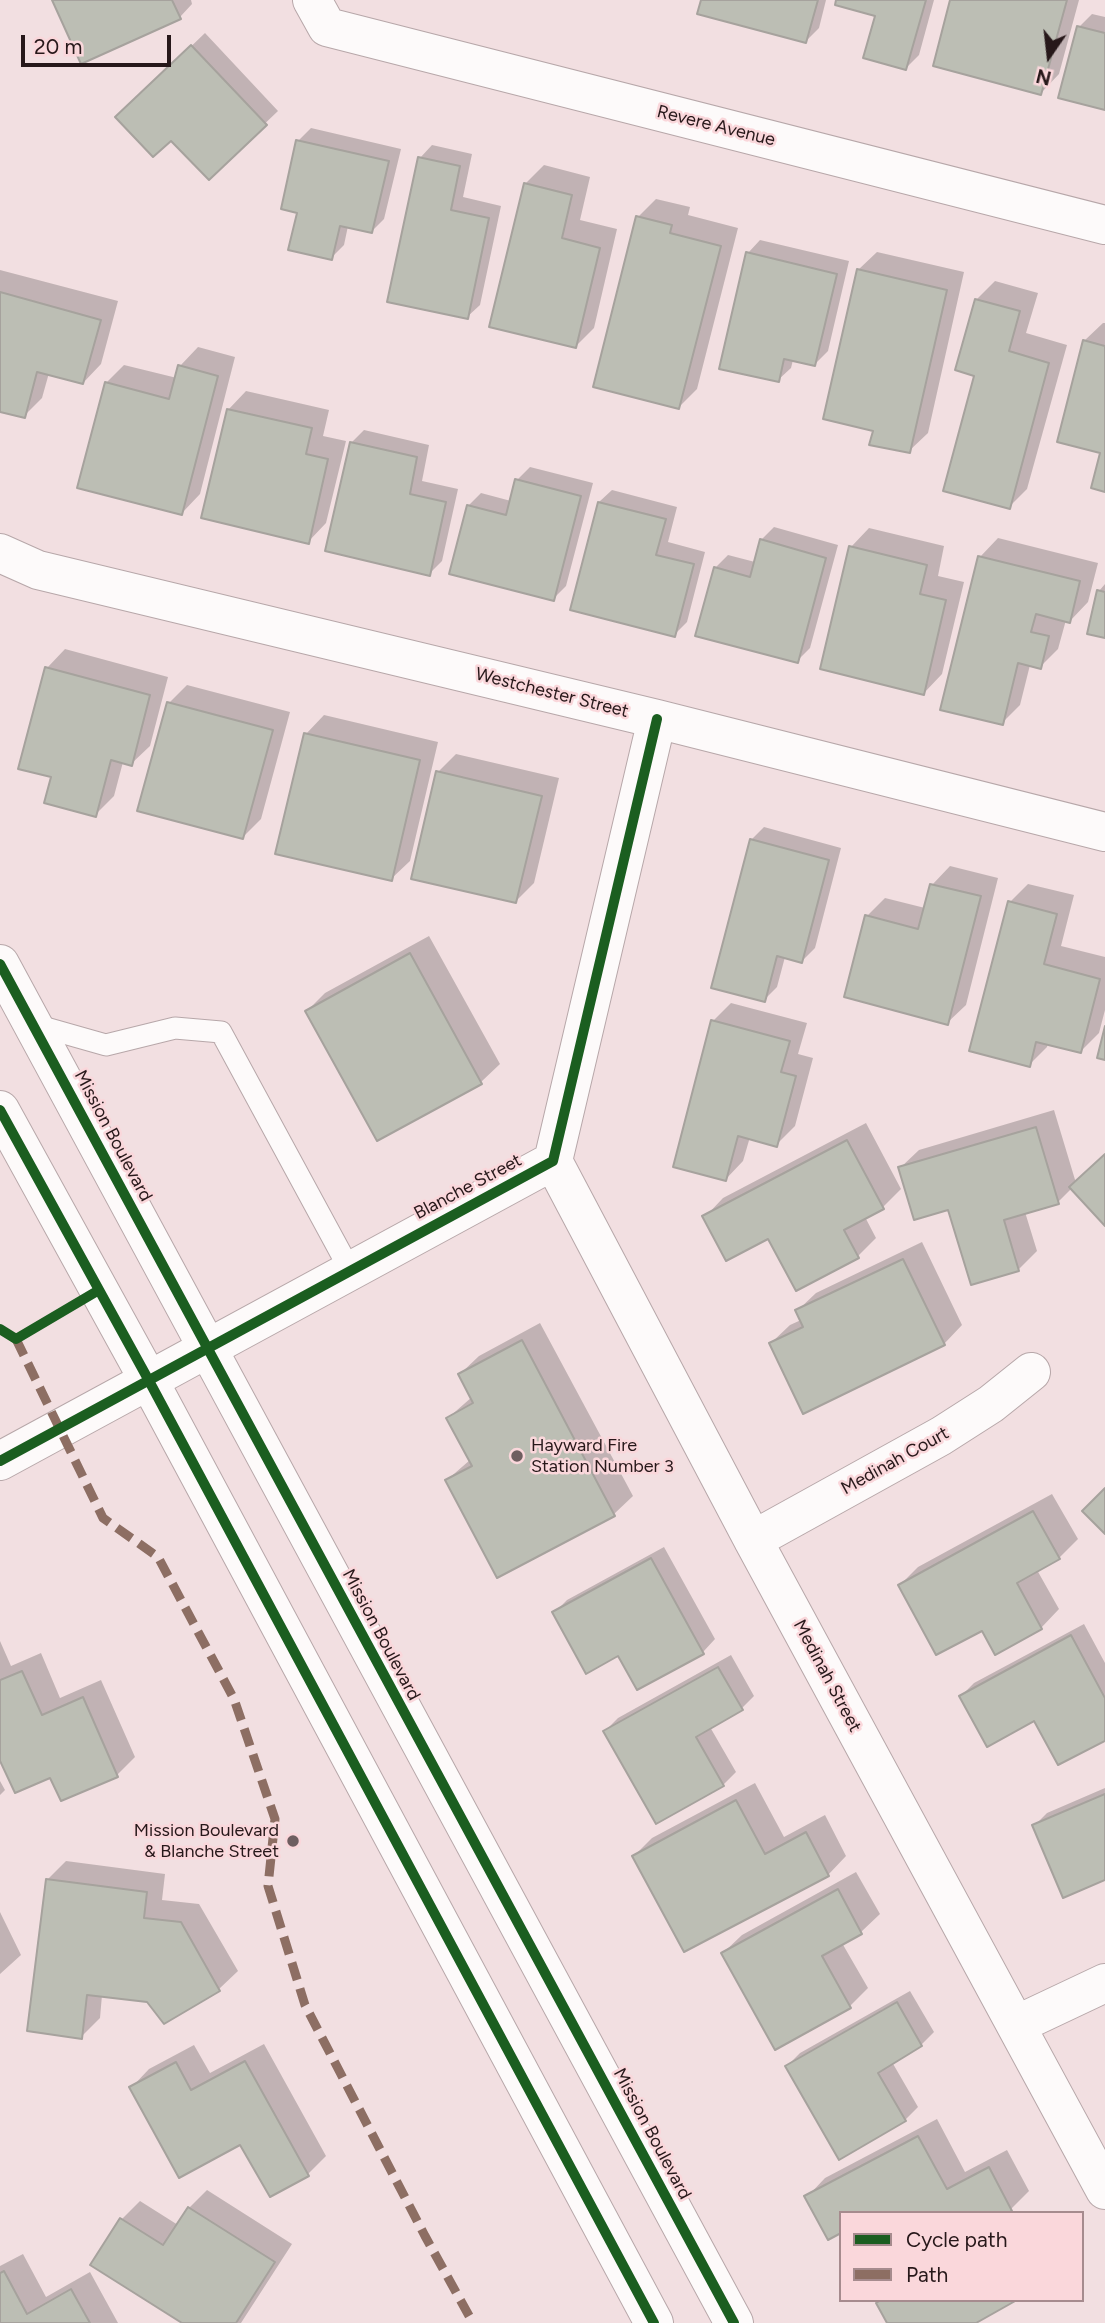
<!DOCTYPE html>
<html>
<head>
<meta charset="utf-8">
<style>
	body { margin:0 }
	#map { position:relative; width:1105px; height:2323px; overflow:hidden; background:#f2dfe1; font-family:Figtree,sans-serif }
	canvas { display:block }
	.legend { position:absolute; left:839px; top:2211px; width:245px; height:91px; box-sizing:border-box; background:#fad7db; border:2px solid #a68b8e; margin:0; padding:9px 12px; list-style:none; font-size:21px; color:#27181a }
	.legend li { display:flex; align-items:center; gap:14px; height:35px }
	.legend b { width:35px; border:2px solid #a68b8e }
	.north { position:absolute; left:1014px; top:21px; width:70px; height:70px; -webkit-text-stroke:5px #fad7db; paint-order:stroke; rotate:194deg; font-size:19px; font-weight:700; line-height:28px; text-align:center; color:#27181a }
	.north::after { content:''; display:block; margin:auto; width:24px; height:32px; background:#27181a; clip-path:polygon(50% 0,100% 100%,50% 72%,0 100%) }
	.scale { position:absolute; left:21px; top:35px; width:150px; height:32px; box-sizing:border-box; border:4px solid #27181a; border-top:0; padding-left:9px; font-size:21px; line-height:24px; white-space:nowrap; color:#27181a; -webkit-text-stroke:5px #fad7db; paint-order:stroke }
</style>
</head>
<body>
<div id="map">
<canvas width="1105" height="2323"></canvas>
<ul class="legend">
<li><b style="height:9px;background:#1b5e20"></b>Cycle path</li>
<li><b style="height:9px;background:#8d6e63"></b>Path</li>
</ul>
<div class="north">N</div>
<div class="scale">20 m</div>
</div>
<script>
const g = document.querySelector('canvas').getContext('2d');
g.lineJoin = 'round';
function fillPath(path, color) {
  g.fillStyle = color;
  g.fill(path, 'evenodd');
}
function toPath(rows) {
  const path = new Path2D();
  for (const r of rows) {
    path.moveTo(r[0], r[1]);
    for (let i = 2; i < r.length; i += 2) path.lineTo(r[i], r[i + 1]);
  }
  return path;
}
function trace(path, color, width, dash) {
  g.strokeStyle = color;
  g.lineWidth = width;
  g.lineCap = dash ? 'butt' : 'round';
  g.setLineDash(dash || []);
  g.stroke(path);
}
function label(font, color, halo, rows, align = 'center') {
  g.font = font + ' Figtree,sans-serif';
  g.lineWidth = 5;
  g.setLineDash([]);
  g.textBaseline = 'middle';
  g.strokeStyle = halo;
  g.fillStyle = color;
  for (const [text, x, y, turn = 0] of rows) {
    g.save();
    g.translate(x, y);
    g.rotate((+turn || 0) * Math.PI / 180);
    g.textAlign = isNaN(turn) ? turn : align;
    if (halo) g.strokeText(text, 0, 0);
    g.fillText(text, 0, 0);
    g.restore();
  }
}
const shadow = toPath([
	[54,0,191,0,192,4,180,17],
	[703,0,826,0,819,28,806,41],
	[838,0,934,0,919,55,906,68,877,15],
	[952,0,1079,0,1059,74,1041,93],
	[1092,14,1105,17,1105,108,1079,27],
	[205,33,278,111,209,177,171,138,130,105],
	[311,128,401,149,384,219,372,231,348,226,344,245,331,258,299,211,298,141],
	[432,145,472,154,463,197,501,206,480,305,467,317,420,158],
	[544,165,590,177,580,220,617,229,594,328,576,346,525,184],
	[656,199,690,207,688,215,738,228,697,389,679,407,638,217],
	[760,240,849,261,828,351,815,364,793,360,791,368,778,380,748,253],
	[877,252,964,272,928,433,909,451,875,429,858,270],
	[0,270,118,301,101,364,83,383,49,373,42,398,24,416,0,410],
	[995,281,1038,293,1026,333,1067,345,1027,489,1009,507,976,374,976,300],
	[1103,323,1105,323,1105,490,1102,452,1084,341],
	[198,347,235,357,200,494,182,513,106,383,124,365,177,378,180,366],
	[246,391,329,410,323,436,346,441,326,523,308,542,228,410],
	[364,430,429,445,422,481,458,489,442,561,429,574,351,443],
	[530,467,593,483,566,586,553,599,468,506,481,493,511,501,517,480],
	[612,490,677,507,668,542,705,552,687,622,674,635,599,502],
	[774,527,838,545,810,648,797,661,715,568,728,555,755,562,761,540],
	[869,528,944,546,938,576,964,582,942,674,924,693,851,547],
	[998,538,1098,563,1088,602,1070,621,1066,620,1058,649,1040,667,1030,665,1020,705,1002,723,980,557],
	[1105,584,1105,637,1099,591],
	[65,649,168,677,150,746,131,764,123,762,114,796,95,815,53,776,47,668],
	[187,685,290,712,261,819,243,837,169,703],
	[324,715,438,742,410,861,391,879,306,734],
	[456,754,559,778,534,883,516,901,438,772],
	[764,827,841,848,815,948,802,961,785,957,777,987,764,1000,751,840],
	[950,866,998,878,966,1005,947,1023,867,916,885,898,925,908,932,885],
	[1028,884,1074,895,1061,946,1105,957,1105,1010,1099,1033,1081,1051,1048,1043,1047,1047,1029,1065,1010,902],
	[429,936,500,1064,481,1082,378,1139,307,1011,325,993],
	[731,1003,807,1023,798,1054,813,1058,795,1126,776,1145,750,1137,743,1161,725,1180,713,1021],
	[1054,1110,1076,1183,1105,1155,1105,1223,1072,1188,1058,1202,1025,1212,1037,1251,1018,1270,950,1208,900,1168,919,1150],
	[866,1123,901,1189,883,1207,865,1217,876,1238,858,1256,769,1237,705,1217,723,1198],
	[922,1242,962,1325,944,1344,771,1343,790,1325,801,1320,797,1311,816,1293],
	[540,1323,633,1496,614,1514,498,1576,447,1480,470,1460,448,1418,472,1397,460,1374,479,1356],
	[1052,1494,1078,1539,1059,1558,1037,1570,1059,1609,1041,1628,982,1629,900,1585,918,1567],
	[664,1547,715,1639,703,1652,618,1653,554,1613,567,1600],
	[1084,1624,1105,1663,1105,1739,961,1696,974,1683],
	[0,1641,11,1666,41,1653,60,1698,101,1680,135,1757,117,1775,51,1776,0,1757],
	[731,1655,754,1696,741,1709,710,1727,736,1772,723,1785,657,1822,605,1731,618,1718],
	[0,1781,5,1790,0,1795],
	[755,1783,784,1837,825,1815,846,1856,828,1875,634,1856,652,1838],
	[1105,1788,1105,1878,1034,1826,1047,1813],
	[66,1861,165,1874,162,1900,199,1904,238,1971,219,1989,164,2022,148,2000,102,1995,100,2018,81,2037,47,1880],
	[856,1872,880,1914,861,1932,842,1943,868,1988,850,2006,723,1953,742,1935],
	[0,1912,21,1955,0,1974],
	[910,1991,934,2032,921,2045,892,2062,918,2107,905,2120,840,2157,787,2066,800,2053],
	[264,2044,326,2156,308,2174,271,2195,241,2142,131,2088,149,2069,194,2045,210,2073],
	[937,2119,965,2172,1007,2150,1029,2191,1011,2209,807,2197,825,2178],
	[207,2190,292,2244,241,2323,185,2323,93,2264,122,2219,140,2201,178,2225,189,2208],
	[23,2254,46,2297,90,2272,118,2323,0,2323,0,2266]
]);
const building = toPath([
	[52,0,172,0,181,19,81,64,52,0],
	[701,0,818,0,806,43,697,14,701,0],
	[836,0,926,0,906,70,863,58,875,16,835,5,836,0],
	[950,0,1067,0,1041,95,933,66,950,0],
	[1077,26,1105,33,1105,110,1058,98,1077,26],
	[191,45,267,125,209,180,171,141,153,157,115,117,191,45],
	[296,140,389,161,372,233,340,226,332,260,288,250,297,213,281,209,296,140],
	[418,157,460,166,451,210,489,218,468,319,387,302,418,157],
	[524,183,572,195,562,238,600,248,576,348,489,327,524,183],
	[636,216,672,225,670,233,721,246,679,409,593,387,636,216],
	[746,252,837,274,815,366,784,359,779,382,719,369,746,252],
	[857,269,947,290,910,453,869,445,873,431,823,419,857,269],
	[0,292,101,320,83,384,37,372,25,418,0,412,0,292],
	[975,299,1020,311,1009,351,1049,363,1010,509,943,491,974,376,955,370,975,299],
	[1083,340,1105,346,1105,492,1091,488,1100,453,1057,442,1083,340],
	[178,365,218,376,182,515,77,488,105,382,169,399,178,365],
	[227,409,312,428,306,454,328,459,309,544,201,518,227,409],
	[350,442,417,457,410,494,446,502,430,576,325,551,350,442],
	[515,479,581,496,554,601,449,574,467,505,506,515,515,479],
	[598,502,666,519,656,555,694,564,675,637,570,610,598,502],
	[760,539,826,558,798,663,695,636,714,567,750,577,760,539],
	[849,546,927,565,920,594,946,600,924,695,820,669,849,546],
	[978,556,1080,581,1070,623,1036,614,1031,632,1049,636,1041,669,1018,663,1003,725,940,710,978,556],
	[1097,590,1105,592,1105,638,1087,634,1097,590],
	[45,667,150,695,132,766,111,760,96,817,44,803,51,777,18,769,45,667],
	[167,702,273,730,243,839,137,811,167,702],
	[304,733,420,760,392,881,275,854,304,733],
	[436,771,542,796,516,903,411,879,436,771],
	[750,839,829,860,802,963,777,956,765,1002,711,988,750,839],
	[930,884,981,896,948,1025,844,997,865,915,918,929,930,884],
	[1008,901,1057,914,1044,964,1100,979,1081,1053,1036,1042,1030,1067,969,1051,1008,901],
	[410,953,482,1084,377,1141,305,1011,410,953],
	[711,1020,790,1041,781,1072,796,1076,777,1147,738,1136,726,1181,673,1167,711,1020],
	[1105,1026,1105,1060,1097,1058,1105,1026],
	[1036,1127,1059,1204,1004,1220,1019,1271,971,1285,948,1210,914,1220,898,1167,1036,1127],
	[847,1140,884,1209,844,1230,859,1258,796,1291,768,1239,726,1261,702,1216,847,1140],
	[1105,1154,1105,1226,1069,1187,1105,1154],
	[903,1259,945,1345,803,1414,769,1343,803,1327,795,1310,903,1259],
	[522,1340,615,1516,497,1578,445,1480,472,1466,446,1418,473,1403,458,1374,522,1340],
	[1105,1488,1105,1534,1082,1511,1105,1488],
	[1033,1511,1060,1559,1017,1583,1042,1629,995,1655,982,1631,936,1655,898,1585,1033,1511],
	[651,1558,704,1654,637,1690,618,1656,586,1674,552,1612,651,1558],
	[1071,1635,1105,1698,1105,1741,1058,1765,1034,1721,987,1747,959,1696,1071,1635],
	[718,1667,743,1710,696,1737,724,1786,656,1824,603,1731,718,1667],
	[22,1671,42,1715,83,1697,118,1777,61,1801,50,1778,15,1793,0,1761,0,1680,22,1671],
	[1105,1794,1105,1880,1063,1898,1032,1825,1105,1794],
	[736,1800,765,1854,806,1832,829,1876,684,1952,632,1856,736,1800],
	[46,1879,147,1892,144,1918,181,1922,220,1991,164,2024,147,2002,87,1995,82,2039,27,2031,46,1879],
	[838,1889,862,1934,822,1956,851,2008,775,2050,721,1953,838,1889],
	[897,2002,922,2046,878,2073,906,2121,839,2160,785,2066,897,2002],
	[245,2061,309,2176,270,2197,240,2145,179,2178,129,2087,176,2062,191,2090,245,2061],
	[918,2136,947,2189,989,2167,1012,2211,1008,2213,841,2213,841,2233,828,2240,804,2196,918,2136],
	[188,2207,275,2262,236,2323,182,2323,90,2265,120,2218,163,2245,188,2207],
	[4,2271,27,2314,71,2289,90,2323,0,2323,0,2273,4,2271],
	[881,2300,1017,2300,976,2323,887,2323,876,2303,881,2300]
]);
const lane = toPath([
	[32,1024,106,1045,175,1028,221,1032,350,1270]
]);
const street = toPath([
	[312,0,327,27,1105,225],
	[0,553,38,570,657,719,1105,832],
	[553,1161,753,1540,1105,2190],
	[0,1461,553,1161,657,719],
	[753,1540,941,1436,991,1404,1031,1372],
	[1016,2025,1105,1983]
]);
const primary = toPath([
	[0,964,734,2323],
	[0,1110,148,1379,654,2323]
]);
const quiet = toPath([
	[16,1339,103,1518,158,1557,234,1699,275,1819,268,1886,305,2005,425,2236,473,2323]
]);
const cycleway = toPath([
	[0,964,734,2323],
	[0,1110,148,1379,654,2323],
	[0,1329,16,1339,99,1290],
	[0,1461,553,1161,657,719]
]);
const markers = [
	[517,1456,7,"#6e5e60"],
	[293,1841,7,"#6e5e60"]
];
const streetNames = [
	["Revere Avenue",716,126,14],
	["Westchester Street",552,693,14],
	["Mission Boulevard",113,1136,62],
	["Blanche Street",468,1187,-28],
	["Medinah Court",895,1461,-29],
	["Mission Boulevard",381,1635,62],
	["Medinah Street",827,1676,62],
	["Mission Boulevard",652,2134,62]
];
const poiNames = [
	["Hayward Fire",531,1446],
	["Station Number 3",531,1467],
	["Mission Boulevard",279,1831,"right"],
	["& Blanche Street",279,1852,"right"]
];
fillPath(shadow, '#0003');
fillPath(building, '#bcbeb4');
trace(building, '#a6a29d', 2);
trace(lane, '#b7a7a9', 23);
trace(street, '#b7a7a9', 40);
trace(primary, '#b7a7a9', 40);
trace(lane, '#fdfafa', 21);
trace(street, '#fdfafa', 38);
trace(primary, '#fdfafa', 38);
trace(quiet, '#8d6e63', 9, [18, 9]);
trace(cycleway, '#1b5e20', 10);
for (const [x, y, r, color] of markers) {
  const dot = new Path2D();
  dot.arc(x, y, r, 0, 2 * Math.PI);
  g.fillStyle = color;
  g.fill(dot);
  trace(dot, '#fad7db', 2.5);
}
label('18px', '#27181a', '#fad7db', streetNames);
label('18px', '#27181a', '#fad7db', poiNames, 'left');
</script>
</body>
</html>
